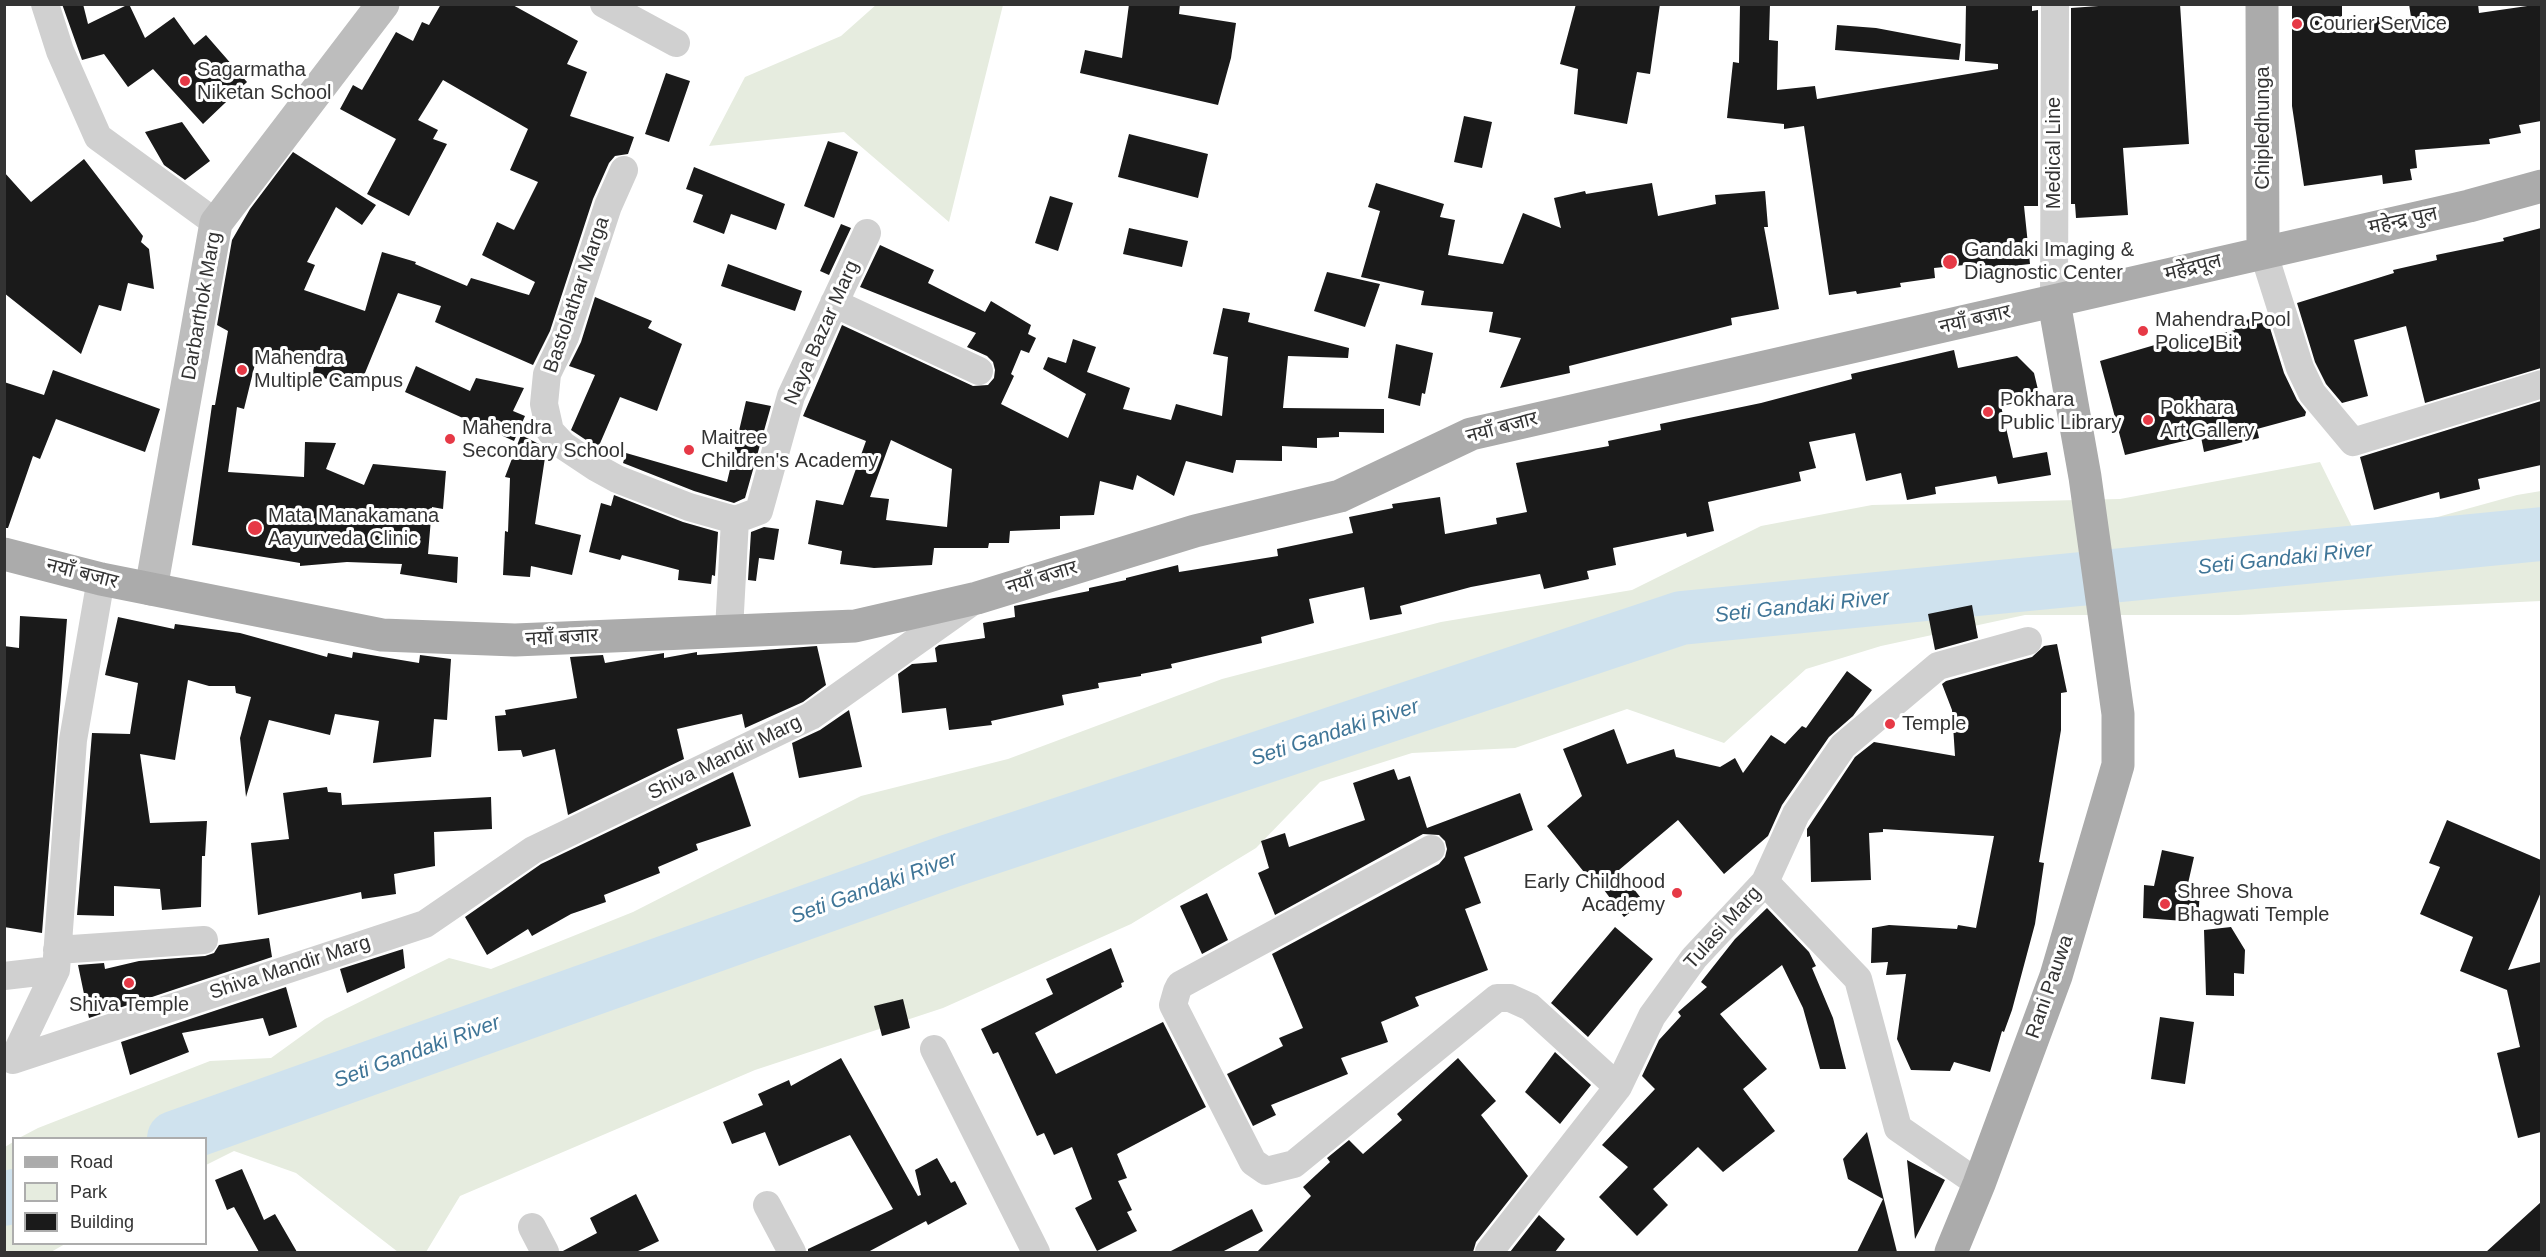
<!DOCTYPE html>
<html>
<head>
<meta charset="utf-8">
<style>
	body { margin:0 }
	#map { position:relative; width:2546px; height:1257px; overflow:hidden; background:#fff; font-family:Helvetica,sans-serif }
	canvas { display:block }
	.frame { position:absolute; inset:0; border:6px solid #333; pointer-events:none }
	.legend { position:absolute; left:12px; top:1137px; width:195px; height:108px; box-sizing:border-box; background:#fff; border:2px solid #adadad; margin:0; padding:8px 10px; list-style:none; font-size:18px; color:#333 }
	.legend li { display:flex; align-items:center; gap:12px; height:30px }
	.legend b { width:30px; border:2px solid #adadad }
</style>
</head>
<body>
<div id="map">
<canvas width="2546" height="1257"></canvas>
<div class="frame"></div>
<ul class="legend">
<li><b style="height:8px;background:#ababab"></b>Road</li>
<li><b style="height:16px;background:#e6ecdf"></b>Park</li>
<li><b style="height:16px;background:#1a1a1a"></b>Building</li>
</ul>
</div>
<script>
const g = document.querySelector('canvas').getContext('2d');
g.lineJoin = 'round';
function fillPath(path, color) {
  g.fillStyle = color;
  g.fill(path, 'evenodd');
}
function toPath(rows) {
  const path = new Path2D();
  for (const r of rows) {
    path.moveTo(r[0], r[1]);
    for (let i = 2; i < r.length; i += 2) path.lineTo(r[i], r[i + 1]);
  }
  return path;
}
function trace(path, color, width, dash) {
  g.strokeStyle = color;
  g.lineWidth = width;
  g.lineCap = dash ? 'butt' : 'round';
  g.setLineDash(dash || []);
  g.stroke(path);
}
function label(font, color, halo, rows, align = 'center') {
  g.font = font + ' Helvetica,"Noto Sans Devanagari",sans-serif';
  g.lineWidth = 6;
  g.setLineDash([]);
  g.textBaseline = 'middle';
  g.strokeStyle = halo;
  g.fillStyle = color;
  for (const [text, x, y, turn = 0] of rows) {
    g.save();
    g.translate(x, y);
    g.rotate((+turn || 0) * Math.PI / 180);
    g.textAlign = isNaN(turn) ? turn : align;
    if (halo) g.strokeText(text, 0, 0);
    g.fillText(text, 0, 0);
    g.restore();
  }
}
const green = toPath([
	[877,4,1003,5,949,222,844,132,709,146,745,77,841,36],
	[2320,462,2358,539,2517,495,2541,491,2541,601,2238,615,2025,615,1881,646,1806,669,1724,743,1627,709,1515,748,1412,753,1320,782,1256,848,1131,924,943,1008,755,1070,460,1196,426,1252,398,1252,296,1173,234,1151,206,1165,206,1138,19,1138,38,1128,210,1061,271,1058,325,1019,449,958,491,969,633,912,861,796,1008,759,1222,679,1441,622,1632,590,1761,526,1872,505,2120,499],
	[13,1142,14,1244,65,1244,51,1252,5,1252,5,1147]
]);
const river = toPath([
	[174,1138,950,861,1681,618,2542,534],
	[4,1199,14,1196]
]);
const building = toPath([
	[62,4,83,4,88,24,129,4,145,38,174,17,194,45,206,35,247,82,203,124,153,69,128,87,104,54,82,60],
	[441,4,511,4,578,41,567,64,587,72,570,116,634,137,628,154,615,156,609,163,593,199,550,331,533,365,435,322,441,306,398,293,360,385,312,376,314,367,257,356,244,409,237,407,228,472,304,477,305,442,336,443,326,469,364,485,373,464,446,471,443,509,432,507,428,554,458,557,457,583,400,574,402,564,347,562,300,566,300,563,192,545,212,405,215,405,228,331,217,325,232,240,250,209,293,152,376,205,362,225,336,207,307,262,315,265,304,290,365,311,382,252,416,262,415,264,467,286,471,278,529,295,535,282,482,255,497,222,514,230,538,182,510,170,528,129,443,80,418,120,438,130,433,139,447,144,409,216,367,194,396,139,340,109,353,85,362,90,396,32,413,41,422,22,429,25],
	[1129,4,1180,4,1179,14,1236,23,1231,58,1218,105,1080,73,1085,50,1122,58],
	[1576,4,1660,4,1650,74,1637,72,1627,124,1574,114,1578,69,1560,64],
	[1740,4,1770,4,1769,40,1778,41,1777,90,1815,86,1817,99,1998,69,1998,64,1965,61,1966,4,2032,4,2032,11,2038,10,2038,206,2024,206,2030,264,1986,269,1985,263,1934,268,1935,278,1900,283,1901,287,1857,294,1856,291,1829,295,1804,126,1784,129,1784,124,1727,118,1733,62,1739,63],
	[2126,4,2180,4,2189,144,2123,148,2128,215,2076,218,2075,204,2071,204,2071,8],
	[2292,4,2342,4,2342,17,2411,17,2409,4,2478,4,2479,13,2541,4,2541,121,2519,125,2521,133,2489,139,2490,144,2415,150,2417,168,2410,169,2412,180,2383,184,2382,175,2304,186,2292,106],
	[1837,25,1876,28,1961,44,1959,60,1835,50],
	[666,73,690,81,669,142,645,134],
	[1464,116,1492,122,1482,168,1454,162],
	[182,122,210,161,185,180,164,165,145,132],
	[1129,134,1208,154,1198,198,1118,177],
	[828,141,858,152,834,218,804,206],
	[84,159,143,236,141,242,149,249,154,289,128,283,121,311,99,305,81,354,4,293,4,172,31,202],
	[694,167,785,204,776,230,731,214,724,234,693,222,703,195,686,189],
	[1376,183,1444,204,1440,217,1455,220,1448,255,1503,264,1523,213,1561,228,1554,198,1585,191,1586,194,1652,183,1658,216,1716,204,1715,195,1765,191,1768,227,1764,227,1779,309,1731,318,1732,325,1569,366,1570,373,1500,388,1521,338,1489,332,1493,312,1421,305,1424,291,1361,277,1380,211,1368,207],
	[1050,196,1073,203,1058,251,1035,243],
	[841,224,851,228,829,275,820,271],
	[1129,228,1188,241,1182,267,1123,254],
	[2541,228,2541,368,2425,403,2406,326,2354,340,2368,396,2342,403,2326,384,2315,362,2297,303,2394,273,2393,270,2437,260,2436,255,2504,241,2503,238],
	[880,245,934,270,928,283,985,312,991,301,1031,325,1028,334,1036,338,1029,353,1021,350,1011,374,1014,376,1001,404,1068,438,1086,394,1043,369,1048,357,1066,363,1073,339,1096,347,1087,372,1130,388,1123,409,1171,420,1176,404,1222,416,1228,357,1213,354,1223,308,1250,313,1248,322,1349,348,1348,358,1288,356,1283,408,1384,409,1384,433,1339,432,1339,437,1317,438,1317,448,1282,446,1282,461,1236,460,1233,473,1186,461,1174,496,1137,475,1133,490,1100,481,1094,515,1060,516,1060,529,1010,531,1009,543,989,543,988,548,934,548,932,565,874,568,840,564,842,551,808,544,816,500,843,505,866,441,803,416,842,325,973,386,988,385,994,378,995,370,993,362,987,356,967,347,976,333,860,287],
	[891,440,952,469,947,527,886,520,889,499,870,497],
	[728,264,802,291,795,311,721,286],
	[1327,272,1380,284,1365,327,1314,311],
	[595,297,652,321,648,328,682,344,657,411,620,397,598,448,571,430,595,375,569,366,581,342],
	[2266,315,2284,373,2297,400,2306,412,2305,416,2257,429,2259,438,2204,452,2201,437,2125,455,2100,361,2165,342,2167,348,2235,330,2233,323],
	[1396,344,1433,353,1425,394,1422,393,1420,406,1388,398],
	[1954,350,1958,368,2017,356,2034,373,2040,398,2001,406,2013,458,2047,452,2051,475,1998,484,1996,476,1935,487,1936,494,1907,500,1901,473,1866,481,1855,433,1809,442,1816,468,1799,472,1801,481,1708,502,1714,531,1687,537,1686,533,1613,548,1616,565,1587,571,1589,579,1544,589,1540,574,1471,587,1400,606,1402,614,1370,620,1364,587,1309,599,1314,623,1261,637,1262,643,1171,664,1172,668,1141,674,1141,676,1098,683,1099,688,1062,695,1064,705,991,721,992,725,949,730,946,708,902,713,898,674,912,664,937,662,935,648,939,645,985,638,983,623,1015,617,1014,606,1089,591,1089,588,1126,580,1126,578,1178,565,1179,572,1278,556,1277,549,1353,533,1349,517,1393,508,1392,504,1440,497,1445,534,1497,524,1496,518,1527,512,1516,463,1609,446,1608,441,1661,430,1660,424,1761,403,1852,379,1851,374],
	[416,366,470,391,476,378,524,388,513,411,525,416,514,441,405,392],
	[53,370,160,409,145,452,56,419,40,459,33,456,8,528,4,528,4,382,44,395],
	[746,401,771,406,745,498,734,503,694,491,623,463,626,453,727,482],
	[2541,401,2541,465,2478,479,2480,489,2440,499,2439,492,2374,510,2360,457],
	[521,435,539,444,546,451,535,524,581,535,572,575,531,566,530,577,503,575,505,531,508,532,510,478,505,477],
	[614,495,683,522,718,532,715,576,712,575,711,584,678,580,679,570,622,555,620,560,589,552,601,503,611,506],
	[764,527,779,529,774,560,759,558,756,581,748,580,751,532],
	[1972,605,1978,638,1935,650,1928,614],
	[20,616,67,619,42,933,4,927,4,646,19,648],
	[118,617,174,629,175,624,240,633,327,657,328,653,352,658,353,652,419,663,420,655,451,659,447,720,434,719,431,757,373,763,379,721,335,714,330,735,269,720,246,797,240,738,251,697,236,693,235,686,209,686,188,680,175,760,140,754,150,823,207,821,205,856,202,856,201,907,162,910,160,889,114,886,114,916,77,915,92,733,130,734,138,683,105,675],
	[2057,644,2067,692,2061,693,2061,730,2039,862,2044,863,2035,924,2012,1010,2004,1032,2002,1031,1990,1072,1954,1062,1950,1071,1911,1070,1897,1039,1906,974,1886,975,1888,962,1871,963,1872,928,1889,925,1957,929,1958,925,1976,928,1994,836,1883,829,1883,832,1869,833,1871,880,1811,882,1810,836,1807,837,1807,829,1855,757,1874,742,1955,756,1952,710,1942,684,1946,681,2032,657,2044,646],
	[817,646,826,685,803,702,745,728,742,714,677,729,684,759,568,815,555,749,523,757,521,750,498,751,495,716,506,715,505,710,577,698,570,657,603,655,605,663,664,653,664,658,697,652,697,655],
	[1847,671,1872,690,1853,716,1829,737,1782,805,1768,836,1724,874,1678,820,1619,870,1644,902,1624,917,1596,879,1592,882,1547,826,1582,796,1563,749,1614,729,1627,764,1674,749,1676,757,1720,767,1735,758,1743,773,1771,735,1785,744,1802,726,1806,728],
	[849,710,862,767,799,778,792,743,820,730],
	[1394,769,1398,780,1410,776,1427,828,1520,793,1533,830,1464,857,1481,903,1465,909,1488,970,1415,997,1419,1006,1381,1022,1388,1042,1341,1058,1348,1074,1271,1105,1276,1115,1253,1126,1227,1074,1283,1046,1279,1038,1303,1028,1272,954,1439,864,1445,857,1447,849,1445,841,1439,835,1423,834,1275,915,1258,873,1269,868,1261,841,1285,833,1289,847,1365,820,1353,783],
	[733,772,751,826,696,844,698,850,658,867,660,873,604,895,606,902,571,914,532,936,528,929,487,955,465,917,541,864],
	[327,787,328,792,341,793,342,805,491,797,492,829,434,832,435,866,394,874,396,894,362,899,361,892,258,915,251,843,289,839,283,793],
	[2447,820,2541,860,2541,892,2508,970,2541,962,2541,1132,2518,1138,2504,1082,2497,1053,2520,1047,2507,990,2460,971,2473,937,2420,914,2440,867,2429,863],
	[2162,850,2194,857,2187,888,2200,889,2198,922,2143,918,2144,885,2154,886],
	[1207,893,1228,940,1202,954,1180,906],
	[1767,908,1809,952,1816,966,1812,968,1833,1018,1846,1069,1820,1069,1803,1008,1782,965,1720,1014,1767,1069,1743,1089,1775,1131,1723,1172,1698,1147,1653,1189,1668,1205,1637,1236,1599,1197,1628,1167,1602,1145,1655,1089,1642,1076,1659,1040,1681,1016,1678,1012,1707,987,1701,982,1735,939],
	[1615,927,1653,959,1588,1037,1551,1003],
	[2231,927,2245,950,2244,974,2234,973,2234,996,2206,995,2204,930],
	[269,938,272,957,89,1018,78,965,104,963,105,969,139,961,205,956,214,953,219,945],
	[1111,948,1124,982,1121,983,1122,987,1035,1033,1056,1074,1163,1022,1206,1107,1117,1154,1127,1178,1118,1181,1132,1210,1127,1212,1137,1231,1097,1251,1075,1208,1092,1199,1072,1147,1054,1155,1044,1133,1037,1136,998,1052,993,1054,981,1029,1053,994,1046,979],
	[403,949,405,968,347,993,340,969],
	[286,987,297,1027,269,1036,263,1018,182,1033,189,1052,130,1075,121,1042],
	[903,999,910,1028,882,1036,874,1006],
	[2160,1017,2194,1022,2185,1084,2151,1079],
	[1555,1052,1591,1085,1560,1124,1525,1092],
	[841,1058,918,1196,921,1195,915,1170,937,1158,951,1183,955,1181,967,1204,928,1225,926,1221,868,1252,808,1252,808,1249,893,1209,850,1135,779,1166,765,1132,732,1144,723,1122,763,1105,758,1094,789,1080,791,1086],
	[1458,1058,1496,1101,1481,1115,1528,1176,1476,1242,1473,1252,1257,1252,1311,1196,1303,1187,1330,1162,1327,1158,1349,1140,1363,1154,1402,1120,1397,1114],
	[1867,1132,1897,1252,1857,1252,1883,1199,1848,1179,1843,1159],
	[1907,1160,1945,1180,1915,1239],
	[242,1169,264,1220,275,1214,297,1252,259,1252,234,1207,227,1210,215,1180],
	[636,1194,659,1241,636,1252,561,1252,597,1233,590,1218],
	[2541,1202,2541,1252,2486,1252],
	[1252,1209,1263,1231,1222,1252,1169,1252],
	[1539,1215,1565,1239,1555,1252,1510,1252]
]);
const minor = toPath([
	[45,4,60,51,98,137,216,223],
	[604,4,676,43],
	[624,170,608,206,565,337,547,374,544,404,550,431,564,446,597,468,617,479,689,507,735,520],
	[2263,251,2300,368,2312,393,2353,442,2542,384],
	[2054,302,2055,4],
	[834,303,979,371],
	[101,579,73,740,56,970,13,1060,425,924,533,850,811,716,973,601],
	[729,630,735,520,759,511,791,396,867,233],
	[1431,849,1180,985,1177,991,1173,1005,1253,1162,1266,1171,1294,1164,1497,998,1510,998,1530,1007,1618,1087],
	[1765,882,1858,979,1898,1128,1979,1184],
	[57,950,204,940],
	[4,976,56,970],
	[934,1049,1036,1252],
	[767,1205,792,1252],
	[532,1227,545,1252],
	[1489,1252,1618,1087,1652,1016,1694,958,1765,882,1796,814,1843,746,1938,666,2028,641]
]);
const secondary = toPath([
	[151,589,216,223,383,4]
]);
const primary = toPath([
	[2262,4,2263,251],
	[4,554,101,579,382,635,515,640,855,626,977,598,1195,531,1340,496,1471,434,2469,206,2542,186],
	[1951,1252,1979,1184,2056,976,2118,765,2118,714,2085,477,2054,302]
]);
const markers = [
	[2297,24,6,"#e63946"],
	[185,81,6,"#e63946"],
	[1950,262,8,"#e63946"],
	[2143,331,6,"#e63946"],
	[242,370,6,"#e63946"],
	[1988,412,6,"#e63946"],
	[2148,420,6,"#e63946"],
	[450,439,6,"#e63946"],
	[689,450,6,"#e63946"],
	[255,528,8,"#e63946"],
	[1890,724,6,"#e63946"],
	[1677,893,6,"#e63946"],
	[2165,904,6,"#e63946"],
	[129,983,6,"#e63946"]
];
const poiNames = [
	["Courier Service",2309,24],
	["Sagarmatha",197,70],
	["Niketan School",197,93],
	["Gandaki Imaging &",1964,250],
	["Diagnostic Center",1964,273],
	["Mahendra Pool",2155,320],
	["Police Bit",2155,343],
	["Mahendra",254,358],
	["Multiple Campus",254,381],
	["Pokhara",2000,400],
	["Public Library",2000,423],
	["Pokhara",2160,408],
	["Art Gallery",2160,431],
	["Mahendra",462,428],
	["Secondary School",462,451],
	["Maitree",701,438],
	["Children's Academy",701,461],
	["Mata Manakamana",268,516],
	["Aayurveda Clinic",268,539],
	["Temple",1902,724],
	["Early Childhood",1665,882,"right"],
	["Academy",1665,905,"right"],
	["Shree Shova",2177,892],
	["Bhagwati Temple",2177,915],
	["Shiva Temple",129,1005,"center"]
];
const streetNames = [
	["Chipledhunga",2263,128,-90],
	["Medical Line",2054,153,-90],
	["महेन्द्र पुल",2403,221,-12],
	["महेंद्रपूल",2193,268,-14],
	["Bastolathar Marga",577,295,-71],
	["Darbarthok Marg",202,306,-80],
	["नयाँ बजार",1975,320,-13],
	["Naya Bazar Marg",822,333,-66],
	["नयाँ बजार",1502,428,-15],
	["नयाँ बजार",82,574,14],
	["नयाँ बजार",1042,578,-17],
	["नयाँ बजार",562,638,-3],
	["Shiva Mandir Marg",725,758,-26],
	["Tulasi Marg",1723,928,-48],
	["Shiva Mandir Marg",290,968,-18],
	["Rani Pauwa",2050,987,-71]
];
const waterNames = [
	["Seti Gandaki River",2285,559,-6],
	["Seti Gandaki River",1802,607,-6],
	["Seti Gandaki River",1335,733,-18],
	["Seti Gandaki River",874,888,-20],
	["Seti Gandaki River",417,1052,-20]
];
fillPath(green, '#e6ecdf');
trace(river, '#cfe2ee', 54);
fillPath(building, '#1a1a1a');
trace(minor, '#d0d0d0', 28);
trace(secondary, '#bdbdbd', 33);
trace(primary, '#ababab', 33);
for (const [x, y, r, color] of markers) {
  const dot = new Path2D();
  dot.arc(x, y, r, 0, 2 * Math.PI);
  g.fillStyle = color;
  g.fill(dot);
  trace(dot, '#fff', 2);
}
label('20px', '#333', '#fff', poiNames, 'left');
label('20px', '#333', '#fff', streetNames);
label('italic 21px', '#3f7597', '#fff', waterNames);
</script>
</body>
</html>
